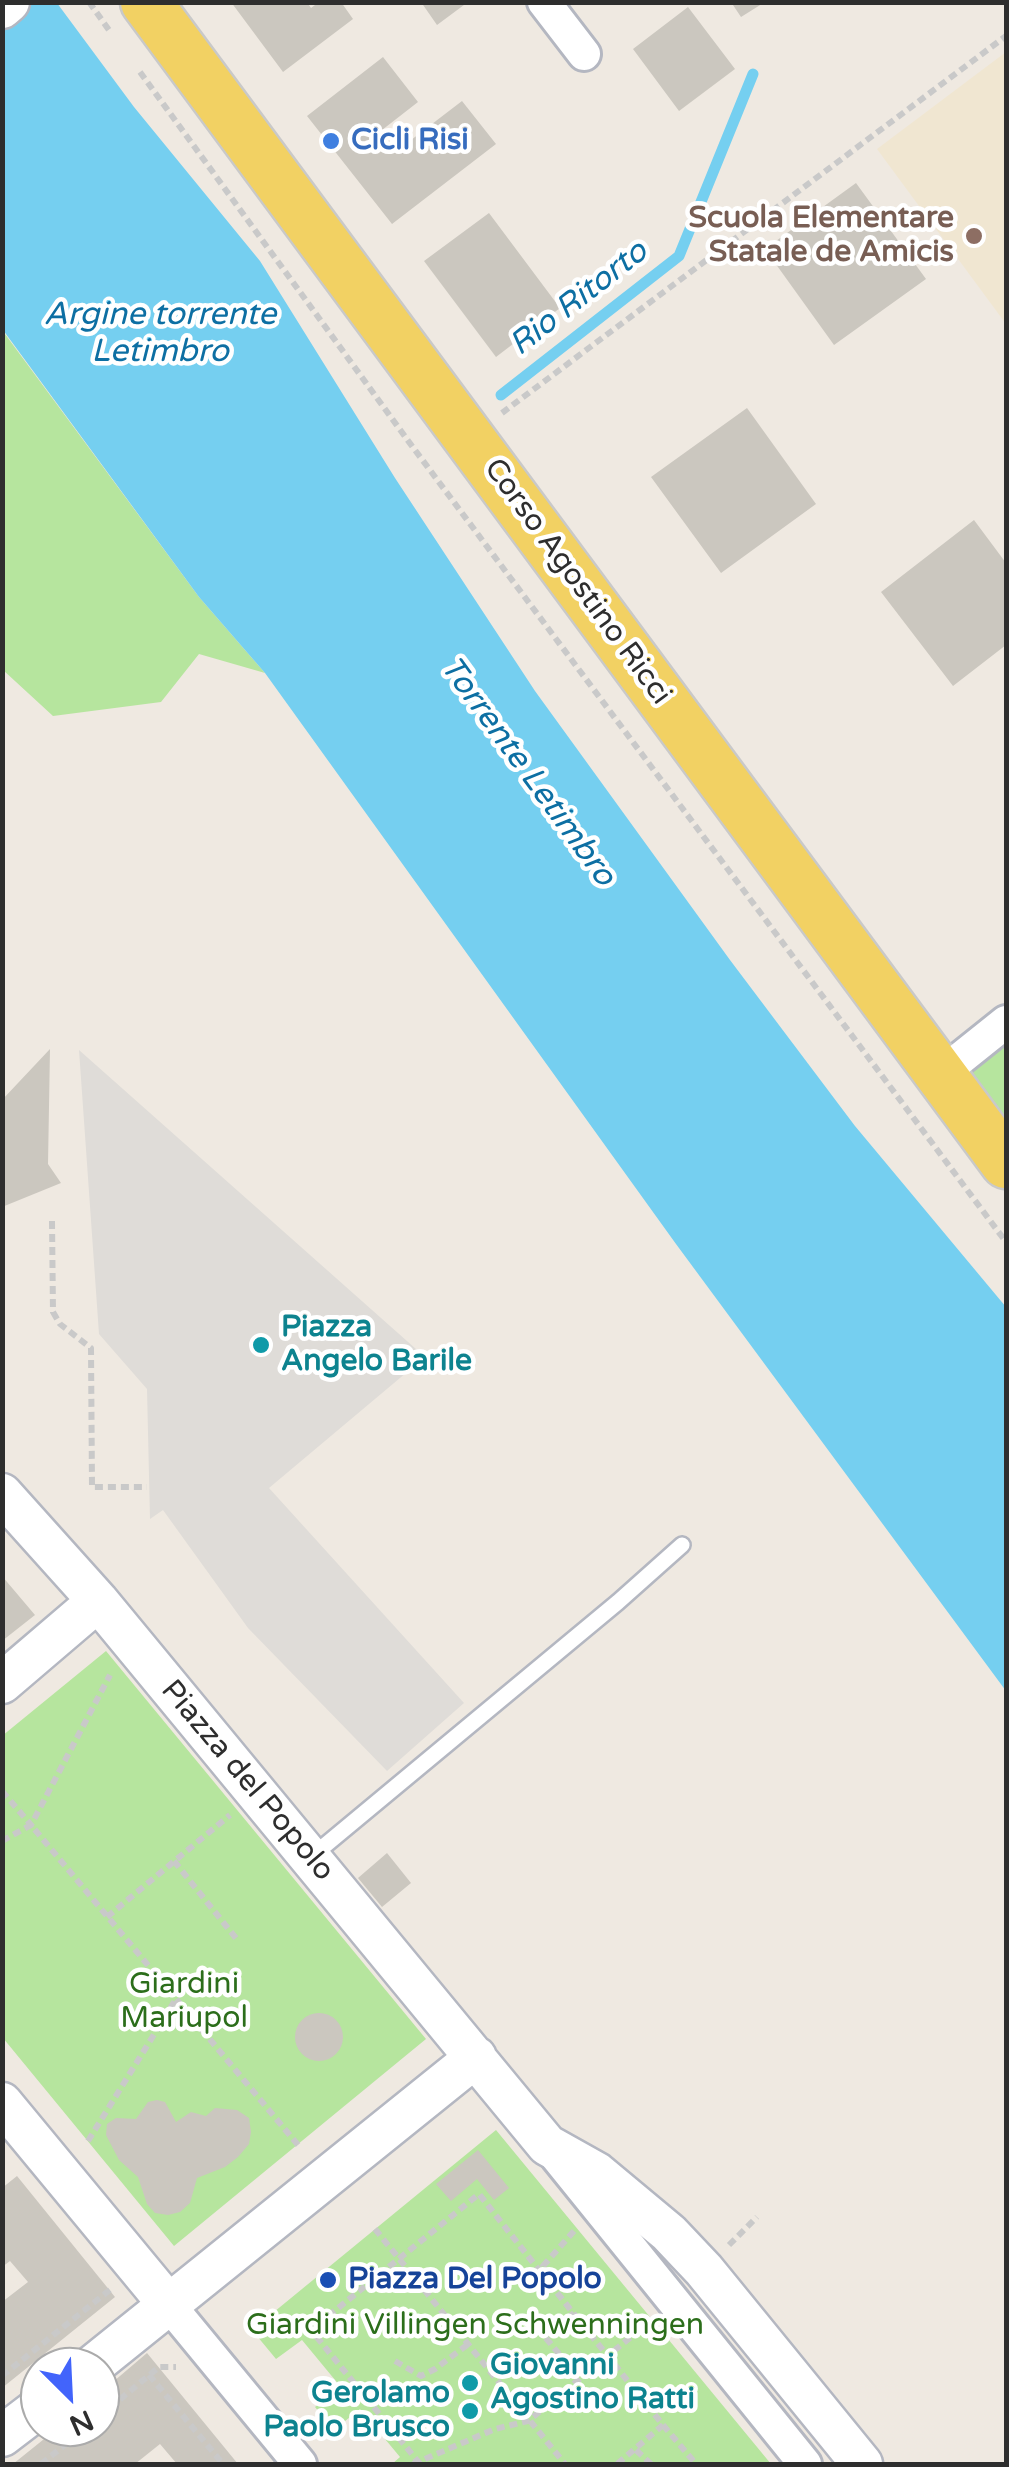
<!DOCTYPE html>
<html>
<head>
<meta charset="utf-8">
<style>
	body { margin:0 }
	#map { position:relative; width:1009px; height:2467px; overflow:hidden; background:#efe9e1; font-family:"Varela Round",sans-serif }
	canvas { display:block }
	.frame { position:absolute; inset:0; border:5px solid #2e2e2e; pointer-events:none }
	.north { position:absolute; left:20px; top:2347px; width:100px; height:100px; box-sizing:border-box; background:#fff; border:2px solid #ababab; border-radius:50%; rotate:156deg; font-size:28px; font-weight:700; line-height:40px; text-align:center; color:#2e2e2e }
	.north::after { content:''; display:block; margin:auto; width:35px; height:45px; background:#4264fb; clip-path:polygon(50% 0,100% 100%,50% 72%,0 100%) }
</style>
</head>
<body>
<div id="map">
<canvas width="1009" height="2467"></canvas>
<div class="frame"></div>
<div class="north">N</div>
</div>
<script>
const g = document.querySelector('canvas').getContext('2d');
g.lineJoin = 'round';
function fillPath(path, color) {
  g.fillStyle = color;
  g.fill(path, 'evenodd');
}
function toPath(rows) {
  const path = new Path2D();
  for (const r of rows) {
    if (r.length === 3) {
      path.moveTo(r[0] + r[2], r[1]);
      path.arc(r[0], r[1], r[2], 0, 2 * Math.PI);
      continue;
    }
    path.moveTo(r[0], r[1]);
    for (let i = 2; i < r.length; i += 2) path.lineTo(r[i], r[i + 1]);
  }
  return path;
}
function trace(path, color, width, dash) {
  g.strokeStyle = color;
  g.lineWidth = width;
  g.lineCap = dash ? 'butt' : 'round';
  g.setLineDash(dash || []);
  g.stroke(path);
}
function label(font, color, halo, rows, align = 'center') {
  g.font = font + ' "Varela Round",sans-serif';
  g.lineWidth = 9;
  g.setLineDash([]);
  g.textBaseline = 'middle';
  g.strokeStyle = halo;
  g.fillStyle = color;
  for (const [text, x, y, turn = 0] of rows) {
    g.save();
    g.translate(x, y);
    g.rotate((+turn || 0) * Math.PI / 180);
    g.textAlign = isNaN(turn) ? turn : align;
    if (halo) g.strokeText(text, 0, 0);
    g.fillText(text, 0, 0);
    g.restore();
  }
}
const education = toPath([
	[1006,52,1006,324,877,149]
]);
const green = toPath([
	[2,330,199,597,265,673,199,654,161,702,53,716,3,670],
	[1006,1038,1006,1118,968,1069],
	[106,1651,426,2039,174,2246,3,2038,2,1736],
	[496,2130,771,2464,392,2464,400,2457,360,2409,334,2430,315,2407,340,2386,302,2340,276,2359,252,2330]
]);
const plaza = toPath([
	[79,1050,425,1357,269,1488,464,1703,387,1771,248,1628,163,1510,150,1519,147,1389,99,1334]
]);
const water = toPath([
	[2,3,57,3,134,107,260,261,395,478,535,691,730,960,855,1126,1006,1307,1006,1691,676,1244,265,673,199,597,3,330]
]);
const stream = toPath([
	[501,395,679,256,753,74]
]);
const building = toPath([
	[231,2,307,2,311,8,319,2,341,2,353,19,283,72],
	[421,2,468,2,437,25],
	[731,2,765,2,741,17],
	[688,7,735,69,679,111,633,49],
	[383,57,418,102,382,130,398,150,462,101,496,144,392,224,307,116],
	[856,183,926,279,834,345,765,249],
	[489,213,560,308,496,357,424,261],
	[747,408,816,504,721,573,651,477],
	[974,520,1006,563,1006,645,953,686,881,592],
	[50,1049,48,1164,61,1183,2,1207,2,1100],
	[2,1576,35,1615,2,1641],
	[387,1853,411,1883,382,1907,358,1878],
	[319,2037,24],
	[157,2100,165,2102,176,2122,191,2112,206,2116,215,2108,237,2110,249,2118,251,2132,249,2144,238,2157,225,2167,197,2178,190,2203,180,2212,168,2215,155,2213,147,2204,138,2177,119,2160,106,2135,107,2124,116,2118,136,2119,148,2102],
	[478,2150,509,2188,494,2200,477,2179,451,2201,436,2184],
	[17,2176,115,2297,2,2388,2,2302,28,2282,10,2261,2,2267,2,2188],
	[147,2353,238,2464,177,2464,160,2444,135,2464,13,2464,59,2427,100,2427,100,2393]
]);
const path = toPath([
	[89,2,109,30],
	[140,72,409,442,1006,1242],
	[502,413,1006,36],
	[52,1221,53,1312,60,1324,91,1348,92,1487,147,1487],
	[2,1791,31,1825,110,1675],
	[2,1841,31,1825,298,2145],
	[174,1861,239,1942],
	[107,1917,230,1815],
	[88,2141,176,1999],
	[375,2229,565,2464],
	[574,2231,543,2266,546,2279,663,2425,617,2464],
	[729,2245,757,2217],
	[574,2313,545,2337,579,2378],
	[395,2361,421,2376,435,2369,467,2345],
	[149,2375,223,2464],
	[2,2376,111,2289],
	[100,2416,159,2367,176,2367],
	[663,2425,696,2464],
	[636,2450,651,2464],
	[41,2464,87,2427],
	[413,2464,495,2429,528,2421,648,2323],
	[420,2464,311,2330,479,2194,546,2279]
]);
const service = toPath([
	[311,1857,618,1602,682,1545]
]);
const minor = toPath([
	[544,2,584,54],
	[941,1074,1006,1022],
	[557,2157,805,2464],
	[169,2305,300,2464]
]);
const tertiary = toPath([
	[2,8,9,2],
	[2,1494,98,1601,547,2145,597,2173,669,2233,704,2270,862,2464],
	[2,1683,98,1601],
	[2,2103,169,2305],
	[91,2367,476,2057],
	[2,2436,40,2407]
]);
const primary = toPath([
	[146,2,1006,1163]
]);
const markers = [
	[331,141,10,"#3f7fe0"],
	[974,236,10,"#8d6e63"],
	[261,1345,10,"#0f9aa8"],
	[328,2280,10,"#1a4fb4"],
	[470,2383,10,"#0f9aa8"],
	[470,2411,10,"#0f9aa8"]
];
const shopNames = [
	["Cicli Risi",351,141]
];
const educationNames = [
	["Scuola Elementare",954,219],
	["Statale de Amicis",954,253]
];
const streetNames = [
	["Corso Agostino Ricci",577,582,54],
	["Piazza del Popolo",247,1781,50]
];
const cultureNames = [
	["Piazza",281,1328],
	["Angelo Barile",281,1362],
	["Giovanni",490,2366],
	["Agostino Ratti",490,2400],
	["Gerolamo",450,2394,"right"],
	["Paolo Brusco",450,2428,"right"]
];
const parkNames = [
	["Giardini",184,1985],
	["Mariupol",184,2019],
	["Giardini Villingen Schwenningen",475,2326]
];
const transitNames = [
	["Piazza Del Popolo",348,2280]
];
const waterNames = [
	["Rio Ritorto",579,299,-38],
	["Argine torrente",160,316],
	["Letimbro",160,353],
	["Torrente Letimbro",527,772,54]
];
fillPath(education, '#f0e6d1');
fillPath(green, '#b6e59e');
fillPath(plaza, '#dfdcd8');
fillPath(water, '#75cff0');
trace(stream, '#75cff0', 11);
fillPath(building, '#cbc7bf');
trace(service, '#b4b7c1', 20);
trace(minor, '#b4b7c1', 38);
trace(tertiary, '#b4b7c1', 45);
trace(primary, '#c9c9c9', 55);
trace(path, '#c9c9c9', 6, [8, 5]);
trace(service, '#fff', 15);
trace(minor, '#fff', 32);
trace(tertiary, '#fff', 40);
trace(primary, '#f2d163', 50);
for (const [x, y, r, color] of markers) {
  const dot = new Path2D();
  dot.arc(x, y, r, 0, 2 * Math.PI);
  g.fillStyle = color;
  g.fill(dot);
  trace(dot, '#fff', 4);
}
label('bold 30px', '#366cbe', '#fff', shopNames, 'left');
label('bold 30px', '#785e54', '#fff', educationNames, 'right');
label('30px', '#2e2e2e', '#fff', streetNames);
label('bold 30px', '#0d838f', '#fff', cultureNames, 'left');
label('30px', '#2c6e1b', '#fff', parkNames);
label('bold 30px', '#164399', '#fff', transitNames, 'left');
label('italic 32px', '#0d6fa3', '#fff', waterNames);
</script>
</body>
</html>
